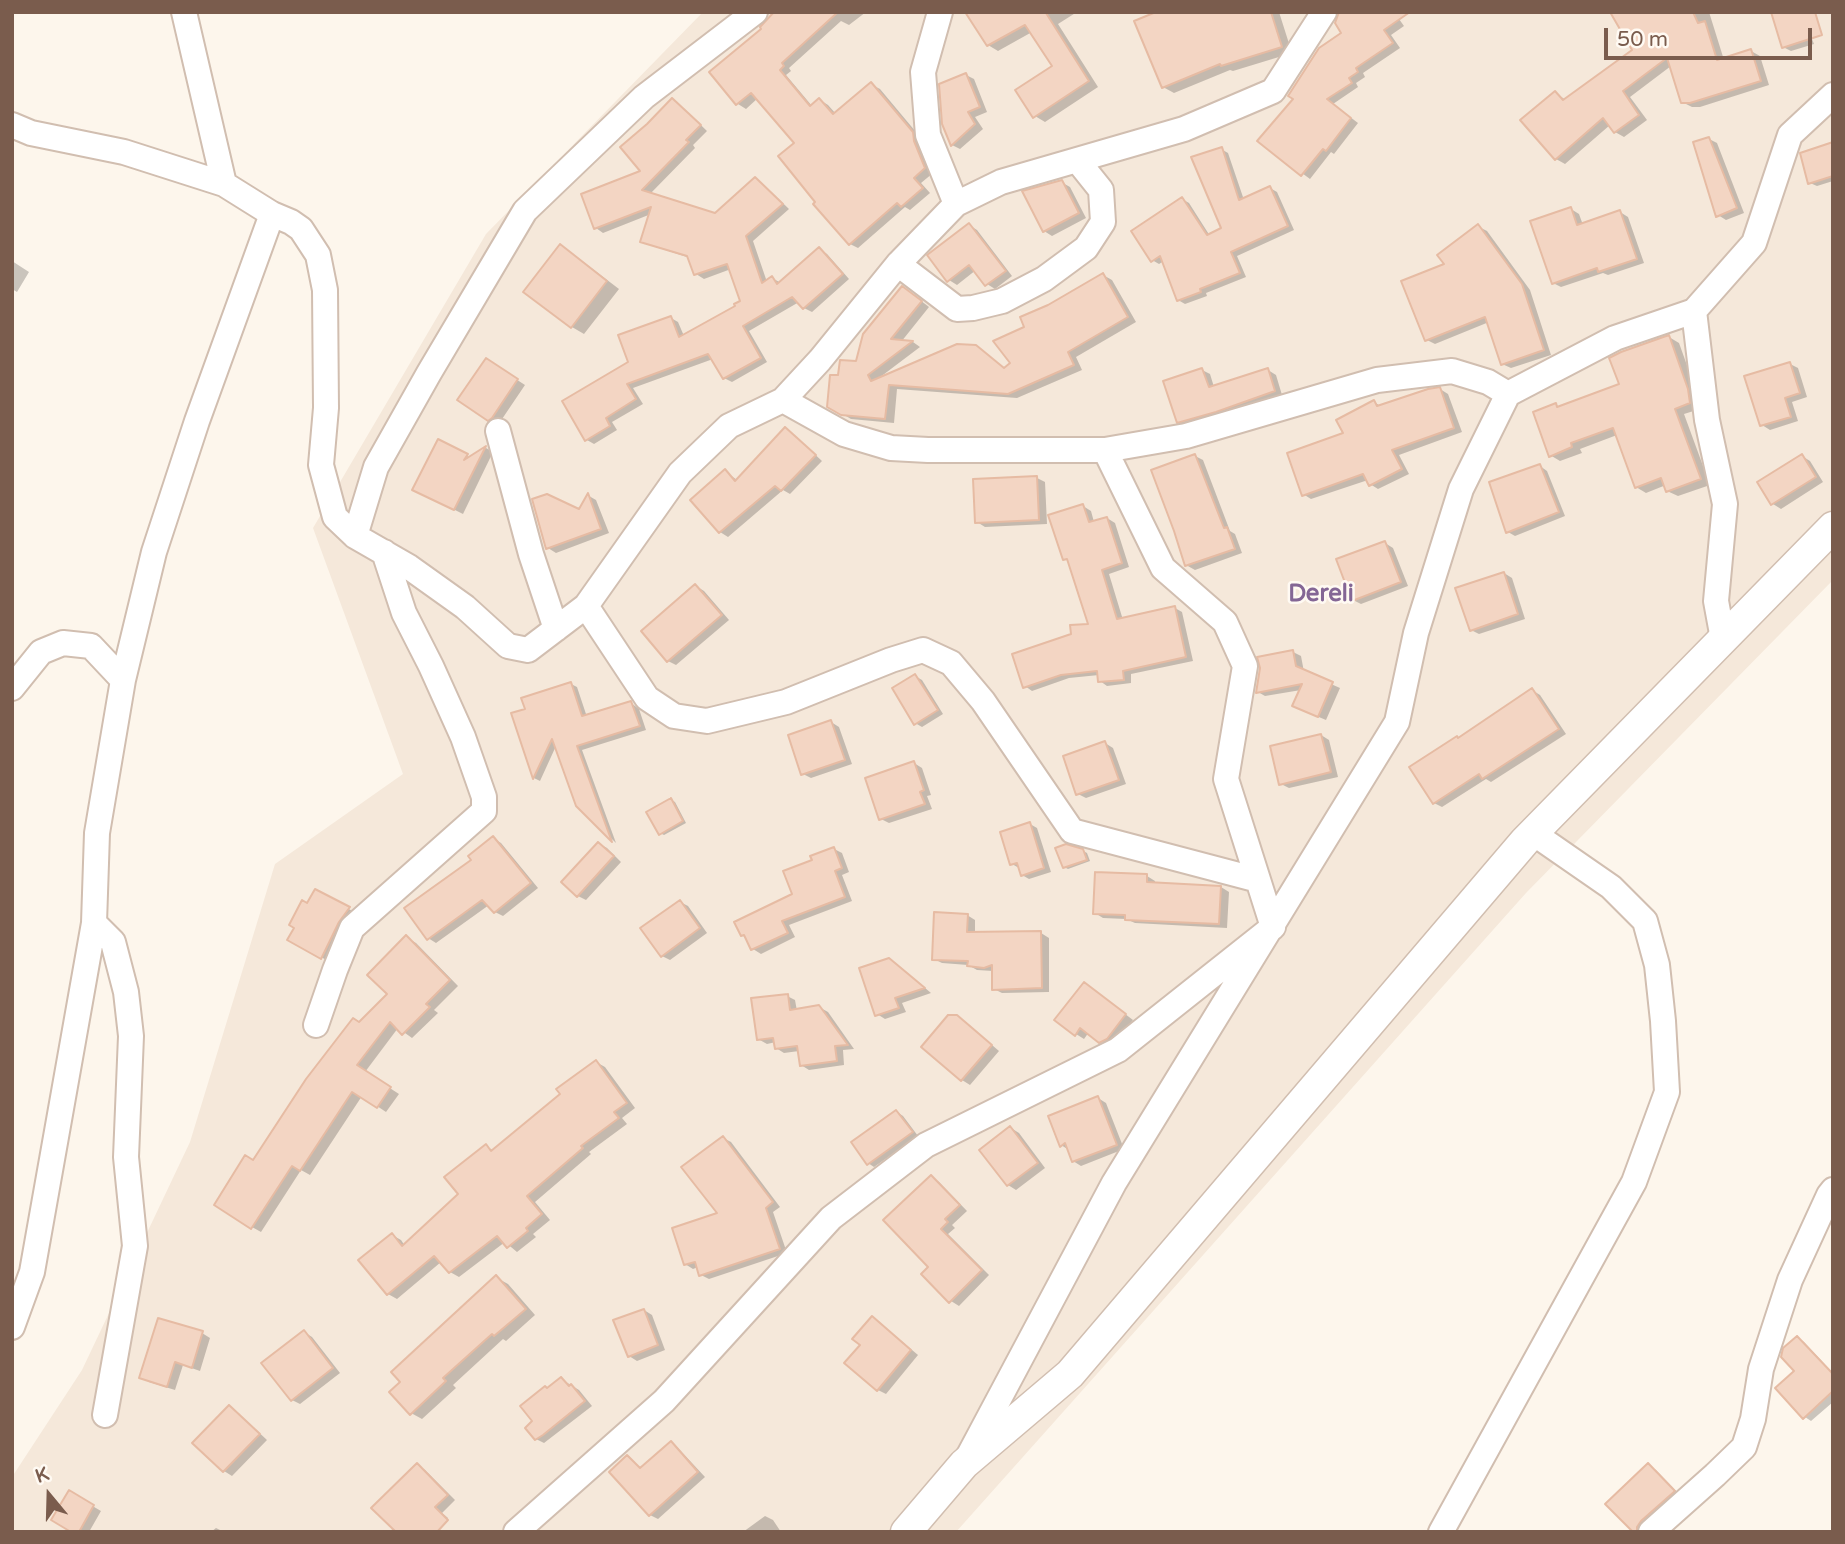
<!DOCTYPE html>
<html>
<head>
<meta charset="utf-8">
<style>
	body { margin:0 }
	#map { position:relative; width:1845px; height:1544px; overflow:hidden; background:#fdf6ec; font-family:"Varela Round",sans-serif }
	canvas { display:block }
	.frame { position:absolute; inset:0; border:14px solid #7a5c4d; pointer-events:none }
	.north { position:absolute; left:14px; top:1460px; width:70px; height:70px; -webkit-text-stroke:5px #fffaf3; paint-order:stroke; rotate:341deg; font-size:19px; font-weight:700; line-height:28px; text-align:center; color:#7a5c4d }
	.north::after { content:''; display:block; margin:auto; width:24px; height:32px; background:#7a5c4d; clip-path:polygon(50% 0,100% 100%,50% 72%,0 100%) }
	.scale { position:absolute; left:1604px; top:28px; width:208px; height:32px; box-sizing:border-box; border:4px solid #7a5c4d; border-top:0; padding-left:9px; font-size:21px; line-height:24px; white-space:nowrap; color:#7a5c4d; -webkit-text-stroke:5px #fffaf3; paint-order:stroke }
</style>
</head>
<body>
<div id="map">
<canvas width="1845" height="1544"></canvas>
<div class="frame"></div>
<div class="north">K</div>
<div class="scale">50 m</div>
</div>
<script>
const g = document.querySelector('canvas').getContext('2d');
g.lineJoin = 'round';
function fillPath(path, color) {
  g.fillStyle = color;
  g.fill(path, 'evenodd');
}
function toPath(rows) {
  const path = new Path2D();
  for (const r of rows) {
    path.moveTo(r[0], r[1]);
    for (let i = 2; i < r.length; i += 2) path.lineTo(r[i], r[i + 1]);
  }
  return path;
}
function trace(path, color, width, dash) {
  g.strokeStyle = color;
  g.lineWidth = width;
  g.lineCap = dash ? 'butt' : 'round';
  g.setLineDash(dash || []);
  g.stroke(path);
}
function label(font, color, halo, rows, align = 'center') {
  g.font = font + ' "Varela Round",sans-serif';
  g.lineWidth = 5;
  g.setLineDash([]);
  g.textBaseline = 'middle';
  g.strokeStyle = halo;
  g.fillStyle = color;
  for (const [text, x, y, turn = 0] of rows) {
    g.save();
    g.translate(x, y);
    g.rotate((+turn || 0) * Math.PI / 180);
    g.textAlign = isNaN(turn) ? turn : align;
    if (halo) g.strokeText(text, 0, 0);
    g.fillText(text, 0, 0);
    g.restore();
  }
}
const residential = toPath([
	[703,12,1833,12,1833,580,1526,893,956,1532,12,1532,12,1477,82,1370,190,1142,275,864,403,774,313,528,486,234]
]);
const shadow = toPath([
	[777,12,866,12,849,25,841,21,789,68,791,71,786,75,812,106,820,100,828,105,836,114,872,85,880,89,921,138,933,173,921,183,930,193,910,210,905,207,858,248,850,244,818,202,796,143,758,98,746,109,738,104,711,72,764,29],
	[981,12,1077,12,1058,24,1098,87,1045,122,1035,116,1055,66,1032,32,998,51,988,45],
	[1209,12,1279,12,1292,53,1233,71,1230,70,1174,93,1163,87],
	[1394,12,1404,26,1391,35,1400,48,1363,73,1365,77,1356,83,1358,87,1333,104,1358,123,1334,154,1331,152,1310,179,1259,141],
	[1612,12,1709,12,1724,60,1751,51,1760,56,1769,85,1700,107,1692,107,1682,102,1671,66,1630,97,1647,120,1624,137,1615,132,1610,125,1565,164,1556,159,1555,93,1566,100,1634,51],
	[1801,12,1814,44,1791,51,1783,47],
	[966,75,974,79,987,112,975,117,983,129,960,149,952,145],
	[673,100,680,105,707,131,693,145,695,148,649,195,715,215,755,179,763,184,789,209,753,241,767,282,772,278,781,283,819,249,827,254,849,279,812,312,804,308,799,302,749,331,767,362,732,382,724,378,713,359,633,388,643,404,612,422,617,430,594,444,587,440,630,362,671,318,678,322,684,336,737,306,742,301,731,269,704,279,696,274,690,258,650,245,642,241,651,214,603,233,596,228,643,172],
	[1709,139,1717,143,1744,213,1726,220,1718,215],
	[1833,144,1833,181,1817,186,1810,183],
	[1221,149,1228,153,1244,200,1270,188,1277,192,1294,230,1237,256,1246,277,1206,293,1207,296,1185,304,1178,300,1164,261,1159,264,1152,260,1182,199,1189,203,1210,236,1223,229],
	[1061,182,1070,187,1086,218,1052,236,1044,231],
	[1571,209,1579,214,1583,225,1620,212,1628,217,1644,263,1608,275,1603,273,1561,287,1553,283],
	[969,225,977,230,1012,276,995,289,987,284,976,270,957,285,949,280],
	[1479,227,1487,231,1530,290,1551,355,1511,368,1502,364,1489,322,1435,344,1427,340,1447,265],
	[561,247,573,254,619,289,584,334,572,327,526,292],
	[12,261,29,272,17,292,12,289],
	[1103,275,1112,280,1136,322,1076,357,1082,370,1017,398,897,389,894,423,851,419,829,406,840,377,857,363,911,293,929,307,901,342,913,342,920,347,879,378,1006,369,1012,363,1026,328,1048,306],
	[1669,337,1679,343,1698,396,1700,409,1684,414,1710,485,1678,496,1667,491,1666,485,1646,493,1636,487,1617,435,1580,449,1582,453,1560,461,1550,455,1556,405,1560,407,1621,385],
	[1790,364,1798,368,1807,397,1792,402,1798,421,1770,430,1762,425],
	[494,365,525,385,500,422,497,424,488,419],
	[1202,370,1210,374,1214,387,1268,370,1276,375,1282,395,1186,426,1178,421],
	[1440,389,1448,394,1462,432,1399,455,1409,474,1378,489,1370,484,1368,480,1311,499,1303,494,1346,434,1374,402,1382,407],
	[786,429,793,434,822,461,790,494,783,490,728,537,720,532,693,500,726,472,737,480],
	[438,442,471,458,486,448,493,452,463,514,423,494],
	[1195,456,1203,460,1230,531,1235,534,1242,553,1195,570,1186,565],
	[1802,456,1810,461,1823,482,1781,509,1773,504,1759,483],
	[1540,466,1547,471,1565,516,1515,536,1508,532],
	[1037,478,1045,482,1047,524,985,527,977,522],
	[589,496,596,500,609,533,556,553,548,548,579,512],
	[1083,506,1091,511,1094,522,1107,518,1115,523,1129,567,1109,574,1123,620,1175,608,1182,612,1193,661,1131,674,1131,683,1107,686,1100,681,1099,675,1069,678,1032,691,1025,686,1073,635,1090,625,1070,562,1065,559],
	[1385,543,1393,548,1408,586,1361,604,1353,600],
	[1504,573,1512,578,1525,619,1479,634,1471,630],
	[696,586,704,591,729,620,676,665,668,661],
	[1293,652,1301,656,1304,672,1340,688,1326,720,1302,710,1301,690,1265,696,1258,692],
	[915,676,922,680,943,714,922,727,915,723],
	[571,684,577,687,587,717,631,703,639,709,646,730,582,750,616,843,577,805,556,746,540,781,534,778,513,714,527,710],
	[1532,690,1540,695,1566,734,1491,782,1486,779,1442,807,1434,803,1458,739],
	[831,722,839,727,852,764,811,778,803,774],
	[1321,735,1329,740,1338,777,1289,788,1281,784],
	[1105,743,1113,748,1126,784,1086,798,1078,794],
	[914,763,922,768,931,795,927,796,932,809,889,823,881,819],
	[671,800,675,802,686,823,664,835,660,833],
	[1030,824,1037,828,1051,872,1029,879,1022,875,1019,868,1012,864],
	[493,838,501,843,538,888,503,916,495,912,489,905,436,943,428,938,474,860],
	[599,844,607,848,621,862,586,900,578,896],
	[834,849,842,853,849,872,842,875,852,901,789,925,795,937,761,954,753,949,747,938,742,935,794,894,815,861],
	[1083,851,1087,853,1090,861,1068,869,1064,867],
	[1147,876,1155,881,1155,884,1221,887,1229,892,1227,928,1135,923,1126,919,1103,918,1095,913],
	[316,891,356,913,330,962,290,940],
	[680,902,688,906,707,933,670,960,662,956],
	[967,915,975,920,975,934,1041,933,1049,938,1049,992,1002,993,994,989,993,971,977,970,968,965,942,963,934,959],
	[407,938,416,943,458,986,434,1010,438,1013,412,1038,398,1028,365,1072,399,1094,386,1112,362,1096,310,1175,301,1170,261,1232,252,1227,254,1162,359,1024,389,994],
	[889,960,898,965,931,993,902,1003,906,1012,885,1019,877,1014],
	[1092,989,1133,1020,1116,1043,1109,1046,1089,1032,1084,1039,1076,1034],
	[787,996,795,1000,797,1011,819,1007,828,1012,854,1049,843,1050,844,1065,809,1070,801,1065,799,1051,784,1053,776,1048,776,1042,767,1044,758,1039],
	[956,1017,965,1022,999,1051,970,1085,962,1080,924,1047],
	[596,1062,605,1067,635,1108,622,1118,627,1124,589,1152,591,1154,535,1202,550,1220,533,1234,536,1237,517,1252,505,1242,459,1277,450,1272,441,1262,397,1299,388,1294,392,1235,401,1240,405,1246,460,1194,486,1146,494,1151,562,1094],
	[1098,1098,1106,1103,1124,1149,1081,1166,1073,1161,1069,1150,1061,1145],
	[897,1112,903,1116,918,1136,874,1167,868,1163],
	[1011,1128,1019,1133,1045,1168,1016,1190,1008,1185],
	[723,1138,731,1142,780,1207,773,1212,787,1253,709,1279,701,1275,698,1267,693,1269,685,1264,720,1214],
	[931,1177,939,1182,967,1211,952,1225,955,1228,948,1234,989,1275,959,1306,951,1301,930,1267],
	[497,1278,508,1284,535,1315,506,1341,503,1339,453,1385,456,1388,422,1419,411,1413],
	[644,1310,652,1315,665,1350,637,1361,629,1356],
	[880,1323,918,1355,886,1394,878,1390],
	[304,1332,312,1337,340,1373,300,1404,292,1400],
	[202,1333,210,1338,200,1371,183,1365,175,1390,149,1382,141,1377],
	[1797,1338,1804,1342,1833,1373,1833,1402,1811,1421,1805,1417,1797,1371],
	[561,1379,579,1390,592,1406,544,1443,536,1439,534,1422,548,1390],
	[229,1407,237,1412,267,1440,232,1476,224,1471,195,1443],
	[671,1443,678,1448,705,1477,658,1519,650,1515,627,1457,642,1469],
	[417,1465,425,1470,455,1500,442,1513,448,1518,434,1532,389,1532,394,1528],
	[1648,1466,1656,1470,1681,1496,1646,1532,1635,1532],
	[70,1493,101,1511,89,1532,75,1532],
	[765,1516,773,1520,781,1532,743,1532],
	[216,1528,224,1532,211,1532]
]);
const building = toPath([
	[774,12,838,12,782,63,784,66,780,70,810,106,819,98,833,114,871,82,913,132,914,141,925,168,914,178,923,188,901,207,897,203,849,245,813,204,815,202,778,156,794,143,751,93,736,105,709,72,761,29,760,27,774,12],
	[965,12,1048,12,1046,13,1089,81,1033,118,1015,90,1052,66,1025,25,987,46,965,12],
	[1156,12,1271,12,1282,47,1221,66,1220,64,1162,88,1134,21,1156,12],
	[1339,12,1410,12,1384,30,1393,43,1356,68,1358,72,1349,78,1352,83,1327,99,1351,118,1326,151,1323,149,1301,176,1257,141,1293,99,1288,96,1319,48,1341,33,1335,23,1339,12],
	[1610,12,1693,12,1698,23,1705,21,1717,60,1751,49,1761,81,1690,103,1681,103,1667,58,1623,91,1639,115,1614,133,1603,118,1555,160,1520,120,1555,91,1563,100,1632,50,1610,12],
	[1771,12,1815,12,1822,35,1782,48,1771,12],
	[966,73,980,107,968,112,975,124,951,146,942,124,939,84,966,73],
	[672,98,701,125,686,140,689,142,642,190,715,213,755,177,783,204,746,236,762,283,772,276,777,284,819,247,843,274,803,309,792,297,743,326,761,358,723,379,708,354,627,384,636,399,606,418,610,426,585,441,562,401,628,362,618,335,671,316,679,337,735,306,734,304,740,301,727,264,694,275,687,256,640,242,651,207,594,229,581,194,640,171,620,147,647,124,672,98],
	[1709,137,1737,208,1716,217,1693,142,1709,137],
	[1833,142,1833,176,1808,184,1800,153,1833,142],
	[1222,147,1239,200,1270,186,1288,226,1231,252,1240,273,1200,289,1201,292,1177,301,1160,256,1151,262,1131,231,1182,197,1207,235,1221,228,1191,157,1222,147],
	[1062,180,1079,213,1043,232,1022,191,1062,180],
	[1571,207,1577,225,1620,210,1637,259,1598,272,1597,268,1552,284,1530,221,1571,207],
	[969,223,1006,271,985,286,969,265,947,282,927,255,969,223],
	[1478,224,1522,284,1544,350,1501,365,1485,317,1425,341,1401,281,1444,264,1437,255,1478,224],
	[560,244,607,281,571,328,523,292,560,244],
	[1103,273,1128,317,1068,352,1074,365,1008,394,889,385,885,419,841,415,827,407,830,375,838,375,840,360,856,361,863,334,902,286,922,301,891,339,913,341,868,375,871,381,957,344,976,345,1004,368,1010,363,993,341,1024,327,1020,317,1048,305,1103,273],
	[1669,335,1688,389,1690,403,1675,409,1701,479,1666,492,1661,478,1635,488,1613,428,1571,443,1572,447,1549,457,1533,412,1556,403,1557,407,1619,384,1609,358,1621,352,1669,335],
	[486,358,518,379,492,418,488,421,457,400,486,358],
	[1790,362,1800,393,1785,398,1791,417,1760,426,1744,376,1790,362],
	[1202,368,1209,387,1268,368,1275,391,1216,412,1177,423,1163,381,1202,368],
	[1440,387,1454,428,1392,450,1402,469,1369,486,1363,474,1302,496,1287,453,1343,433,1336,420,1374,400,1377,406,1428,389,1440,387],
	[785,427,816,455,781,491,775,486,719,533,690,500,725,469,735,481,785,427],
	[438,439,468,454,464,460,486,446,454,510,412,490,438,439],
	[1195,454,1224,528,1227,527,1235,549,1185,566,1174,531,1151,470,1195,454],
	[1802,454,1816,477,1771,505,1757,482,1802,454],
	[1540,464,1559,512,1506,533,1489,482,1540,464],
	[1037,476,1039,520,975,523,973,479,1037,476],
	[588,493,601,529,546,549,532,499,547,494,579,509,588,493],
	[1083,504,1089,522,1107,517,1122,563,1102,570,1117,619,1175,606,1186,657,1123,671,1124,680,1098,682,1097,671,1061,675,1023,688,1012,654,1071,634,1070,625,1088,624,1067,559,1063,560,1048,515,1083,504],
	[1385,541,1401,582,1352,601,1336,559,1385,541],
	[1504,572,1518,614,1470,631,1455,588,1504,572],
	[695,584,722,615,667,662,641,631,695,584],
	[1293,650,1296,666,1333,682,1318,717,1292,706,1302,684,1256,693,1260,668,1257,657,1293,650],
	[915,674,938,710,914,725,892,688,915,674],
	[571,682,582,716,631,701,640,726,577,746,612,842,576,806,552,739,533,779,511,713,525,709,521,698,571,682],
	[1532,688,1559,729,1482,779,1479,774,1433,804,1409,767,1457,736,1458,738,1532,688],
	[831,720,845,760,801,775,788,735,831,720],
	[1321,734,1331,772,1279,785,1270,746,1321,734],
	[1105,741,1119,780,1076,795,1063,756,1105,741],
	[914,761,924,790,920,792,925,804,879,820,865,778,914,761],
	[671,798,683,821,659,835,646,812,671,798],
	[1030,822,1044,868,1021,876,1017,863,1010,865,1000,832,1030,822],
	[493,836,531,883,494,913,482,900,427,940,404,908,471,860,468,856,493,836],
	[598,842,614,856,577,897,561,882,598,842],
	[1066,844,1083,849,1087,860,1063,868,1055,848,1066,844],
	[834,847,842,868,835,871,845,897,782,921,788,933,751,950,744,935,741,936,734,922,792,894,783,871,812,860,810,856,834,847],
	[1095,872,1147,874,1147,882,1221,886,1219,924,1125,920,1125,915,1093,914,1095,872],
	[315,889,350,907,339,922,321,959,287,940,294,928,289,925,302,900,307,903,315,889],
	[680,900,700,928,661,957,640,928,680,900],
	[934,912,968,914,967,932,1041,931,1042,988,992,990,992,965,984,968,967,966,968,961,932,960,934,912],
	[406,935,450,980,426,1004,430,1007,402,1035,390,1022,357,1065,391,1087,377,1108,352,1092,300,1171,292,1166,251,1229,214,1205,245,1155,253,1160,306,1079,353,1018,359,1022,387,994,367,975,406,935],
	[889,958,925,988,895,998,899,1008,875,1016,859,968,889,958],
	[1084,982,1126,1014,1107,1039,1099,1043,1080,1028,1075,1036,1054,1020,1084,982],
	[788,994,790,1010,819,1005,848,1045,835,1046,837,1061,800,1066,797,1046,775,1049,773,1038,757,1040,751,998,788,994],
	[948,1015,957,1015,992,1045,961,1081,921,1047,948,1015],
	[596,1060,627,1103,614,1112,619,1118,581,1146,583,1148,527,1196,542,1214,526,1228,528,1231,507,1248,497,1236,449,1273,434,1256,387,1295,358,1260,392,1233,402,1246,458,1194,444,1177,486,1144,491,1151,560,1094,556,1089,596,1060],
	[1098,1096,1117,1145,1072,1162,1065,1143,1060,1147,1048,1116,1098,1096],
	[896,1110,913,1132,867,1165,851,1142,896,1110],
	[1010,1126,1038,1163,1007,1186,979,1150,1010,1126],
	[723,1136,773,1202,766,1208,780,1249,699,1276,695,1262,684,1265,672,1228,717,1213,681,1167,723,1136],
	[931,1175,960,1205,945,1219,948,1222,941,1229,982,1270,949,1303,921,1274,928,1267,883,1220,931,1175],
	[496,1275,526,1309,494,1336,492,1334,443,1378,446,1381,410,1415,389,1392,400,1382,391,1372,496,1275],
	[644,1309,658,1345,628,1357,613,1320,644,1309],
	[872,1316,911,1350,877,1391,844,1363,860,1345,852,1339,872,1316],
	[158,1318,203,1331,192,1368,175,1362,167,1387,139,1378,158,1318],
	[304,1330,333,1368,291,1401,261,1363,304,1330],
	[1797,1336,1833,1374,1833,1391,1803,1419,1775,1388,1794,1371,1781,1357,1783,1348,1797,1336],
	[561,1377,569,1386,571,1384,585,1401,543,1435,535,1440,525,1428,532,1421,520,1406,545,1386,547,1388,561,1377],
	[229,1405,260,1434,223,1472,192,1443,229,1405],
	[671,1441,698,1472,649,1516,609,1472,627,1455,640,1468,671,1441],
	[417,1463,448,1495,435,1507,448,1520,437,1532,396,1532,371,1508,417,1463],
	[1648,1463,1675,1491,1641,1521,1637,1527,1637,1532,1633,1532,1605,1504,1648,1463],
	[69,1490,94,1505,79,1532,71,1532,51,1520,69,1490]
]);
const minor = toPath([
	[184,12,224,184],
	[940,12,923,72,928,135,956,204],
	[12,125,31,133,124,152,224,184,272,214,291,222,301,229,318,255,325,290,326,408,321,465,335,517,355,536,409,567,465,607,508,646,528,650,586,606,680,473,729,426,783,400,820,360,898,264,956,204,1001,182,1184,129,1273,91,1324,12],
	[898,264,957,309,973,308,1002,301,1044,279,1086,248,1103,222,1101,190,1077,160],
	[1694,311,1707,420,1725,504,1716,601,1723,639],
	[783,400,844,434,891,448,928,450,1105,450,1186,436,1377,380,1452,371,1488,382,1508,394],
	[498,431,531,554,556,629],
	[355,536,376,467,429,373,525,211,644,97,755,12],
	[586,606,647,698,674,716,707,721,786,702,891,660,923,650,951,663,983,701,1072,831,1258,880],
	[12,688,41,652,63,643,91,646,123,680],
	[94,923,113,942,126,992,131,1036,126,1157,135,1246,105,1415],
	[316,1025,335,970,352,928,484,811,484,797,463,737,431,666,404,613,384,552],
	[12,1327,32,1272,94,923,97,833,123,680,154,552,197,421,272,214],
	[968,1457,1114,1183,1397,722,1416,633,1461,489,1508,394,1615,338,1694,311,1754,243,1790,135,1833,95],
	[516,1532,664,1401,831,1218,926,1145,1118,1050,1273,927,1226,779,1245,666,1225,622,1163,568,1105,450],
	[1441,1532,1634,1182,1667,1092,1663,1021,1657,965,1645,921,1611,887,1533,833],
	[1651,1532,1715,1475,1744,1447,1753,1419,1761,1369,1790,1280,1829,1195,1833,1190]
]);
const tertiary = toPath([
	[906,1532,964,1464,1070,1374,1525,841,1833,527]
]);
const quarterNames = [
	["Dereli",1321,595]
];
fillPath(residential, '#f5e8da');
fillPath(shadow, '#0003');
fillPath(building, '#f3d5c3');
trace(building, '#e6bba3', 2);
trace(minor, '#d1beb0', 28);
trace(tertiary, '#d1beb0', 33);
trace(minor, '#fff', 24);
trace(tertiary, '#fff', 30);
label('bold 24px', '#846695', '#fffaf3', quarterNames);
</script>
</body>
</html>
